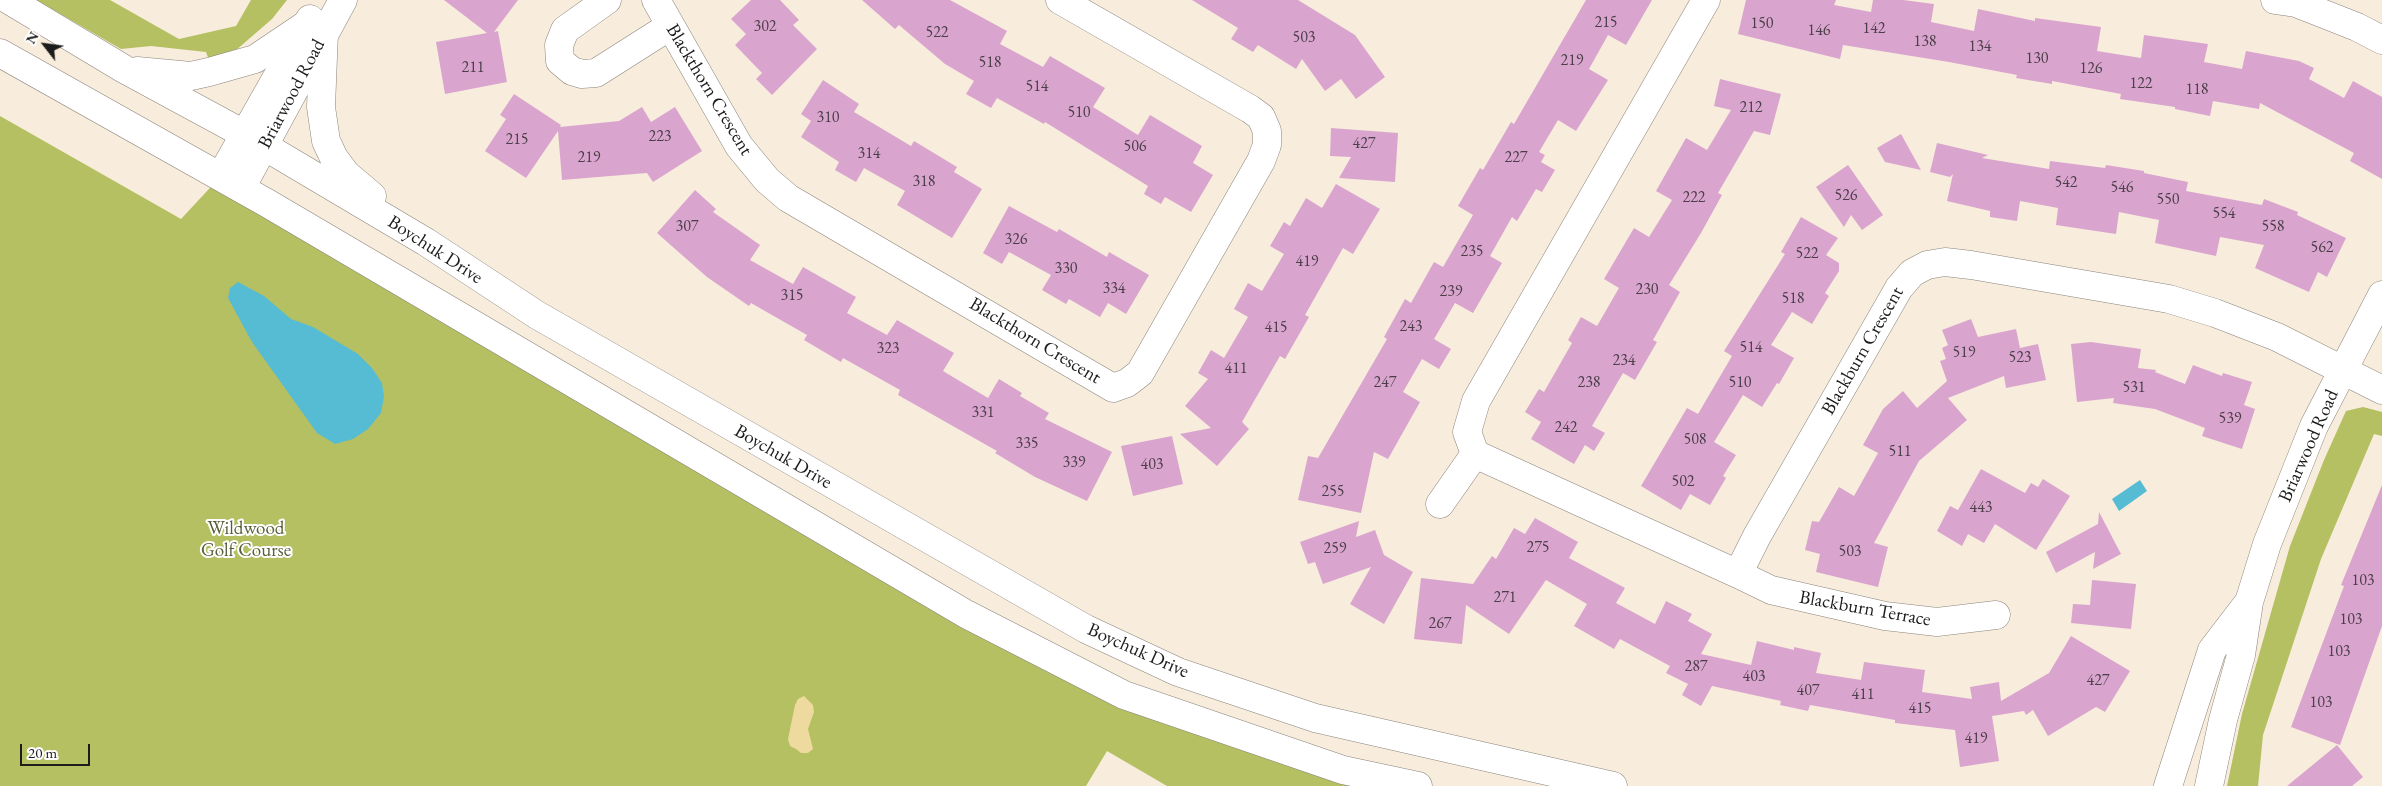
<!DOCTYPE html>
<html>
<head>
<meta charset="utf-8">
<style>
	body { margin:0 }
	#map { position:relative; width:2382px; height:786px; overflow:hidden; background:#f8ecdc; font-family:"EB Garamond",serif }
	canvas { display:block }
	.north { position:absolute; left:20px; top:20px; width:50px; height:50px; -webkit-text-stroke:4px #fff; paint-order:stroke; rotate:300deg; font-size:14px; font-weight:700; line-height:20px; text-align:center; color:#1c1c1c }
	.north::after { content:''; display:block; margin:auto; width:18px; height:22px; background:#1c1c1c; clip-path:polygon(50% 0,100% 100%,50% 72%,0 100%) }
	.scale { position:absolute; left:20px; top:744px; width:70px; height:22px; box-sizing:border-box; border:2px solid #1c1c1c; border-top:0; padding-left:6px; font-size:15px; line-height:18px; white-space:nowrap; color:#1c1c1c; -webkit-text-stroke:4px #fff; paint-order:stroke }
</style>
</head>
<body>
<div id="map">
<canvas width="2382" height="786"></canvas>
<div class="north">N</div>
<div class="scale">20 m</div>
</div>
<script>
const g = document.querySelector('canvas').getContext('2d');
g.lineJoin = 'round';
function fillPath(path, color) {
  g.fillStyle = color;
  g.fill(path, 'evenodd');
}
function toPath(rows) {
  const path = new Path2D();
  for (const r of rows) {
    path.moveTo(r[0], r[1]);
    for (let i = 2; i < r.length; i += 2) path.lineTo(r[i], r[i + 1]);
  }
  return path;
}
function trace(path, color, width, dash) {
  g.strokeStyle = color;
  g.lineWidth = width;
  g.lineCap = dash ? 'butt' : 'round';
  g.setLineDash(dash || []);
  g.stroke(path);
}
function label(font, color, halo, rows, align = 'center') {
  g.font = font + ' "EB Garamond",serif';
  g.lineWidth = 4;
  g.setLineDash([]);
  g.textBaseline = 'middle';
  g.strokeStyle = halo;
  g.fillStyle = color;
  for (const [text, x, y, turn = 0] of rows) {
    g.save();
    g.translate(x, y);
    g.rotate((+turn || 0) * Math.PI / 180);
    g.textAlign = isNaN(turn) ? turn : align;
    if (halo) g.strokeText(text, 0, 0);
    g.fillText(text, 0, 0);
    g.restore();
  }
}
const green = toPath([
	[36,0,110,0,179,39,236,26,251,0,287,0,272,19,235,51,209,60,206,52,151,46,121,49],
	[0,116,181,219,221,176,1124,695,1418,786,1167,786,1107,751,1086,786,0,786],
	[2363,407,2382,412,2382,436,2374,434,2321,559,2263,735,2258,786,2227,786,2242,714,2290,546,2324,460,2346,411]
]);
const sand = toPath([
	[804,696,813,705,814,712,808,729,813,749,808,753,801,753,796,749,790,746,788,739,795,705,798,699]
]);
const water = toPath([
	[238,282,264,296,291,319,313,327,358,354,372,368,382,383,384,397,381,413,368,429,353,439,335,444,317,433,252,342,228,298,230,288],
	[2140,480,2147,491,2119,511,2112,499]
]);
const building = toPath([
	[444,0,518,0,494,32,498,31,507,82,445,94,436,42,487,33],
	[751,0,780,0,799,20,793,25,817,49,772,95,756,79,762,73,735,45,746,34,731,19],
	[862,0,950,0,1007,31,1000,44,1043,67,1050,56,1105,88,1093,107,1138,135,1150,115,1202,146,1193,163,1213,175,1191,212,1165,197,1161,204,1144,194,1148,186,1045,122,1044,124,997,98,991,108,966,94,974,81,945,64,899,25,895,29],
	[1192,0,1298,0,1355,35,1385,77,1356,99,1341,79,1325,91,1302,59,1296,69,1258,45,1253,52,1231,39,1238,28],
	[1586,0,1652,0,1626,45,1608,35,1589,69,1608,80,1576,131,1558,120,1539,152,1545,155,1541,162,1555,170,1542,192,1536,189,1517,221,1512,217,1490,256,1502,263,1473,313,1455,303,1434,339,1451,349,1439,369,1422,359,1403,392,1420,402,1388,459,1374,452,1361,513,1298,500,1308,456,1318,458,1387,339,1384,337,1405,299,1411,303,1434,262,1443,267,1473,215,1458,206,1480,168,1483,170,1511,122,1514,124],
	[1746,0,1836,0,1834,5,1871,12,1873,0,1903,0,1934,4,1931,22,1974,31,1978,9,2035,21,2035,18,2101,27,2097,51,2141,58,2144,35,2208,44,2204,62,2242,69,2246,51,2299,61,2314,68,2309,79,2344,98,2353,81,2382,97,2382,179,2350,161,2354,153,2260,103,2259,109,2213,101,2210,116,2175,109,2175,107,2120,99,2121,94,2052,81,2052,84,2016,78,2017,75,1949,62,1843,45,1840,59,1738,34],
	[1720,79,1781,94,1770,135,1754,131,1718,193,1722,195,1701,233,1669,285,1680,292,1653,340,1657,342,1635,380,1623,373,1592,426,1605,433,1594,451,1585,445,1574,464,1531,439,1541,422,1525,412,1539,389,1544,392,1572,343,1568,340,1581,317,1597,326,1619,288,1604,279,1634,228,1649,237,1672,200,1656,191,1686,138,1707,150,1731,110,1714,106],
	[823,80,859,104,854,112,911,146,914,141,957,167,954,172,982,189,952,238,897,205,905,191,864,168,856,182,835,170,839,162,801,137,811,121,801,114],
	[514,94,561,125,560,127,619,121,642,107,651,122,675,107,702,151,653,182,647,173,562,180,558,131,526,178,485,151,506,119,500,115],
	[1331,128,1398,133,1395,182,1339,178,1351,157,1330,156],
	[1901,134,1921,170,1885,162,1877,148],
	[1937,143,1988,155,1982,158,2049,169,2050,161,2105,168,2106,165,2144,171,2144,173,2188,182,2186,191,2262,205,2264,199,2298,212,2297,215,2346,238,2327,277,2318,272,2309,292,2255,268,2264,245,2220,237,2216,256,2155,243,2159,220,2119,212,2116,234,2056,225,2058,208,2020,201,2017,221,1990,217,1990,211,1947,201,1953,174,1950,177,1930,172],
	[1848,165,1883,215,1862,230,1851,215,1844,227,1816,187],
	[1336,184,1380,209,1353,254,1343,248,1305,315,1309,317,1285,359,1280,356,1242,422,1249,429,1217,466,1180,434,1211,428,1185,406,1208,379,1198,373,1211,350,1224,358,1248,317,1234,309,1248,283,1262,291,1284,254,1270,246,1284,222,1290,226,1306,198,1322,208],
	[695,190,716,209,713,212,760,245,750,260,793,284,803,267,856,297,847,313,887,335,897,320,954,353,943,371,988,398,999,379,1022,393,1020,396,1049,413,1045,419,1112,452,1087,501,1035,477,995,453,997,451,898,395,900,390,843,358,841,362,804,340,807,335,751,303,749,306,707,277,657,233],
	[1009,206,1057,232,1059,229,1107,257,1109,252,1149,275,1126,314,1108,303,1100,317,1069,299,1066,304,1042,290,1051,275,1009,252,1002,264,983,253],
	[1801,217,1838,238,1826,255,1839,263,1839,271,1825,293,1829,296,1812,324,1792,312,1771,345,1794,358,1779,384,1777,383,1762,407,1743,395,1714,442,1736,455,1723,476,1726,478,1710,505,1690,494,1681,510,1641,486,1687,408,1698,414,1732,356,1724,351,1785,254,1781,252],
	[1971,319,1978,337,2016,329,2020,348,2038,344,2046,380,2006,388,2004,376,1948,398,1967,420,1919,461,1874,543,1888,547,1878,587,1816,572,1820,554,1805,550,1812,521,1819,522,1839,487,1854,496,1878,453,1863,445,1883,409,1903,391,1917,408,1947,381,1940,361,1946,359,1942,348,1948,345,1942,330],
	[2091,342,2141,349,2138,368,2156,370,2155,372,2185,384,2193,365,2222,376,2223,373,2252,382,2244,405,2255,409,2242,449,2202,436,2205,428,2155,409,2113,403,2114,398,2077,402,2071,344],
	[1172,436,1183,484,1133,496,1121,446],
	[1981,469,2025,493,2031,483,2038,487,2043,479,2070,496,2036,550,1995,524,1984,543,1968,534,1962,546,1937,531,1950,506,1958,510],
	[2382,485,2382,626,2340,745,2291,727,2344,586,2341,585],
	[2099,512,2121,554,2093,569,2095,552,2056,573,2046,552,2098,524],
	[1535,518,1578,542,1569,558,1625,588,1616,603,1655,624,1666,601,1692,614,1688,621,1712,634,1701,654,1751,665,1757,641,1794,650,1794,647,1821,653,1816,673,1861,680,1864,662,1925,670,1922,692,1972,699,1970,687,1999,682,2001,701,2049,673,2071,636,2130,671,2105,712,2096,707,2048,736,2033,710,2026,715,2024,711,1992,716,1999,761,1960,767,1955,730,1895,723,1895,720,1810,705,1808,711,1780,705,1781,701,1712,686,1701,706,1682,695,1688,684,1666,673,1670,666,1620,639,1614,649,1574,626,1587,604,1546,580,1509,634,1466,605,1462,644,1414,639,1421,578,1473,584,1492,556,1496,559,1514,528,1525,534],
	[1359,521,1356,537,1375,530,1384,555,1413,572,1384,624,1350,604,1371,567,1323,584,1315,562,1308,564,1300,542],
	[2092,580,2136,584,2131,629,2071,623,2073,604,2090,605],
	[2337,745,2363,777,2352,786,2287,786]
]);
const minor = toPath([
	[607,0,565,30,559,45,560,61,572,71,582,74,596,73,670,26],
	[656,0,739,146,767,180,788,198,1113,388,1127,383,1140,373,1261,161,1267,145,1267,131,1261,117,1250,109,1060,0],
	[1706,0,1476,401,1467,432,1475,454,1738,574,1757,536,1899,288,1912,273,1927,265,1945,262,1971,265,2169,299,2215,313,2277,337,2382,390],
	[2275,0,2296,3,2357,27,2382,40],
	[221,176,310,19],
	[241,188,343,0],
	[1440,504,1475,454],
	[1738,574,1771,590,1885,616,1937,622,1996,615],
	[2168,786,2212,650,2248,603],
	[2209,786,2223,720,2241,655,2249,602,2267,544,2314,426,2382,295]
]);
const major = toPath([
	[9,0,124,69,244,134,296,165,426,242,537,315,1086,629,1178,672,1315,718,1613,786],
	[324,32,321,107,326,141,334,158,346,174,372,196],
	[0,53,267,203,966,614,1124,695,1343,770,1418,786],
	[137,71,191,76,209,72,255,59,307,24]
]);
const numberNames = [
	["215",1606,23],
	["150",1762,24],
	["302",765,27],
	["142",1874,29],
	["146",1819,31],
	["522",937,33],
	["503",1304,38],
	["138",1925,42],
	["134",1980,47],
	["130",2037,59],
	["219",1572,61],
	["518",990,63],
	["211",473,68],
	["126",2091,69],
	["122",2141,84],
	["514",1037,87],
	["118",2197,90],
	["212",1751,108],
	["510",1079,113],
	["310",828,118],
	["223",660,137],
	["215",517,140],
	["427",1364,144],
	["506",1135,147],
	["314",869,154],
	["219",589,158],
	["227",1516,158],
	["318",924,182],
	["542",2066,183],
	["546",2122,188],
	["526",1846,196],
	["222",1694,198],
	["550",2168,200],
	["554",2224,214],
	["307",687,227],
	["558",2273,227],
	["326",1016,240],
	["562",2322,248],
	["235",1472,252],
	["522",1807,254],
	["419",1307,262],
	["330",1066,269],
	["334",1114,289],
	["230",1647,290],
	["239",1451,292],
	["315",792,296],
	["518",1793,299],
	["243",1411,327],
	["415",1276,328],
	["514",1751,348],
	["323",888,349],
	["519",1964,353],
	["523",2020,358],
	["234",1624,361],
	["411",1236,369],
	["247",1385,383],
	["238",1589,383],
	["510",1740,383],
	["531",2134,388],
	["331",983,413],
	["539",2230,419],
	["242",1566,428],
	["508",1695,440],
	["335",1027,444],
	["511",1900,452],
	["339",1074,463],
	["403",1152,465],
	["502",1683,482],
	["255",1333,492],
	["443",1981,508],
	["275",1538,548],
	["259",1335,549],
	["503",1850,552],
	["103",2363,581],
	["271",1505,598],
	["103",2351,620],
	["267",1440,624],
	["103",2339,652],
	["287",1696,667],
	["403",1754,677],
	["427",2098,681],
	["407",1808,691],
	["411",1863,695],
	["103",2321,703],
	["415",1920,709],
	["419",1976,739]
];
const streetNames = [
	["Blackthorn Crescent",709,90,59],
	["Briarwood Road",292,94,-62],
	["Boychuk Drive",435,250,33],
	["Blackthorn Crescent",1035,341,31],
	["Blackburn Crescent",1863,351,-60],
	["Briarwood Road",2309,446,-66],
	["Boychuk Drive",783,457,30],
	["Blackburn Terrace",1865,609,10],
	["Boychuk Drive",1138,651,24]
];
const parkNames = [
	["Wildwood",246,529],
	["Golf Course",246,551]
];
fillPath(green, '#b4c061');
fillPath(sand, '#eeda9e');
fillPath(water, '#56bcd4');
fillPath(building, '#d9a5ce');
trace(minor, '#8a847c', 29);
trace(major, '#8a847c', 29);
trace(minor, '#fff', 28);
trace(major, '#fff', 28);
label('16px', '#4b3e48', null, numberNames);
label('19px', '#1c1c1c', '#fff', streetNames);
label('19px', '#595e38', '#fff', parkNames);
</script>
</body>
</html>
